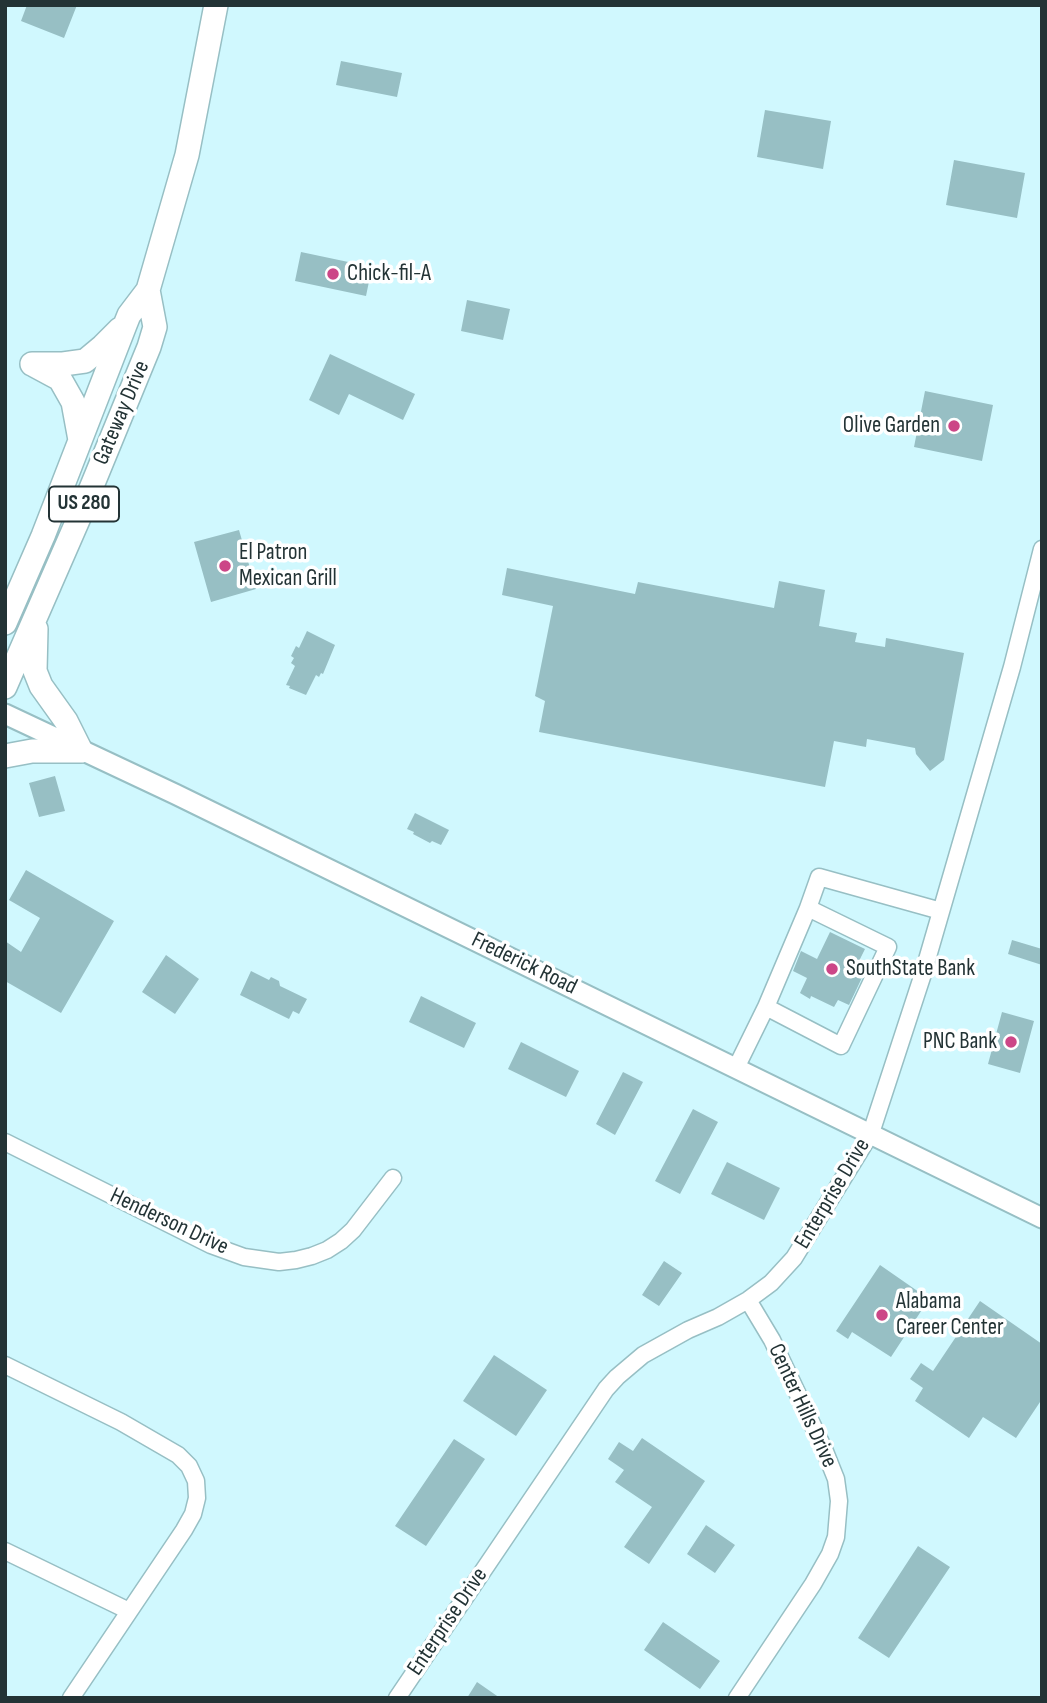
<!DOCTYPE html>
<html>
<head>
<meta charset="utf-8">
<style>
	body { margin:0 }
	#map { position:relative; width:1047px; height:1703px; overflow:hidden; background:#d0f8fe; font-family:"Sofia Sans Condensed",sans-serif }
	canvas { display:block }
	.frame { position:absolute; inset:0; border:7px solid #233335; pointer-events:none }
</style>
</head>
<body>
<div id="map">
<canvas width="1047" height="1703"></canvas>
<div class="frame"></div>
</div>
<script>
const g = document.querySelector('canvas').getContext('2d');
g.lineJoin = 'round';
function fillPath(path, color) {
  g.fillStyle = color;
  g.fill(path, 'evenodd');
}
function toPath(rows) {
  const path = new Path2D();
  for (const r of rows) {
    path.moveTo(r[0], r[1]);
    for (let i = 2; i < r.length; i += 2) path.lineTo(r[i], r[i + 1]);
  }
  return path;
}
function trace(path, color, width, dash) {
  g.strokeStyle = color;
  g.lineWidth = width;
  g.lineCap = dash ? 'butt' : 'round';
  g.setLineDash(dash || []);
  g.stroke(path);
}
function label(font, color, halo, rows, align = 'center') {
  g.font = font + ' "Sofia Sans Condensed",sans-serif';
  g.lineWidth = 7;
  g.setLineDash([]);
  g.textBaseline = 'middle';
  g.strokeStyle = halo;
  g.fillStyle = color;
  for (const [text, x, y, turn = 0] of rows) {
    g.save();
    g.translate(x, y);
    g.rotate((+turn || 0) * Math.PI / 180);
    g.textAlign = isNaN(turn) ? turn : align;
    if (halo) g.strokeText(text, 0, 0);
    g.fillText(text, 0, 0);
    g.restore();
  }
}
const building = toPath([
	[27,5,77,5,64,38,21,21],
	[341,61,402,73,397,97,336,85],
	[765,110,831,121,823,169,757,157],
	[954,160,1025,173,1017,218,946,205],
	[301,252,372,267,366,296,295,281],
	[467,300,510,309,503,340,461,331],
	[330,354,415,394,403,420,349,394,339,415,309,400],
	[925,391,993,405,982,461,914,447],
	[239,530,256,589,211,602,194,542],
	[507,568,635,594,638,582,774,608,779,581,825,590,819,626,857,633,855,642,885,647,886,638,964,653,944,760,930,771,916,754,915,748,867,739,866,747,834,741,825,787,539,732,545,701,535,696,553,606,502,595],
	[307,631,335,645,323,674,321,673,319,677,316,675,306,695,289,688,290,686,286,685,295,666,291,663,294,658,291,656,296,646,299,648],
	[55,776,65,811,39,817,29,783],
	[415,813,449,830,441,845,432,841,430,843,413,834,414,832,407,829],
	[26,870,114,921,61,1013,5,981,5,941,21,952,40,918,9,900],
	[830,932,865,949,859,961,868,965,849,1005,838,1000,834,1007,811,996,810,999,800,993,807,978,793,971,801,951,817,959],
	[1012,940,1042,949,1042,965,1008,954],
	[166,955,199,979,175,1014,142,992],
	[251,971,269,980,271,977,279,981,280,986,307,999,299,1014,293,1011,289,1019,240,995],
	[421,996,476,1023,464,1048,409,1022],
	[1002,1012,1034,1021,1020,1073,988,1064],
	[521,1042,579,1071,566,1097,508,1069],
	[623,1072,643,1082,615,1135,596,1124],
	[693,1109,718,1122,680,1194,655,1181],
	[727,1162,780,1188,764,1220,711,1194],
	[664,1261,682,1273,659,1306,642,1295],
	[880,1265,929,1299,891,1357,852,1332,848,1339,836,1331],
	[980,1301,1042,1344,1042,1399,1016,1438,983,1417,969,1438,915,1401,923,1388,910,1379,921,1363,933,1371],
	[494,1355,547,1390,516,1436,463,1401],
	[642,1438,705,1481,649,1564,624,1547,652,1507,615,1482,624,1470,608,1459,619,1442,633,1451],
	[454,1439,485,1459,426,1546,395,1526],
	[706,1525,735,1545,715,1573,687,1554],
	[918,1546,950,1567,889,1658,858,1638],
	[663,1622,720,1661,700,1689,644,1650],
	[477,1682,500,1698,467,1698]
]);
const minor = toPath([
	[808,908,819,877,941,911],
	[736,1068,766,1007,841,1046,888,947,808,908,766,1007],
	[5,1142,211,1245,244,1257,279,1262,296,1260,312,1256,327,1250,341,1241,353,1230,393,1178],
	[5,1365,121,1422,178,1455,189,1466,196,1481,197,1498,193,1514,184,1530,71,1698],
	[5,1551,129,1611],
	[397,1698,606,1389,617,1377,643,1355,688,1330,718,1317,748,1300,771,1283,794,1258,871,1133,922,977,1012,667,1042,549],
	[737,1698,813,1584,830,1554,836,1537,839,1501,836,1479,824,1449,772,1340,748,1300]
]);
const major = toPath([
	[5,714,175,794,1042,1218]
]);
const highway = toPath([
	[32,364,63,364,85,361,103,346,120,329],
	[34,365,60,379,73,402,80,440],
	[5,623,43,536,125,325,129,315,148,290,187,155,216,5],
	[5,687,78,520,149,347,155,327,148,290],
	[5,756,32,751,81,751,66,721,41,686,35,671,36,629]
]);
const markers = [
	[333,274,7,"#cc4687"],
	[954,426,7,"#cc4687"],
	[225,566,7,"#cc4687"],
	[832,969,7,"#cc4687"],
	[1011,1042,7,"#cc4687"],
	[882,1315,7,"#cc4687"]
];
const shields = [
	[84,504,70]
];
const shieldNames = [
	["US 280",84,504]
];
const poiNames = [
	["Chick-fil-A",347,274],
	["Olive Garden",940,426,"right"],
	["El Patron",239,553],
	["Mexican Grill",239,579],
	["SouthState Bank",846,969],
	["PNC Bank",997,1042,"right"],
	["Alabama",896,1302],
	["Career Center",896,1328]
];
const streetNames = [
	["Gateway Drive",122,413,-67],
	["Frederick Road",524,964,26],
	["Enterprise Drive",833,1194,-59],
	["Henderson Drive",169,1222,25],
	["Center Hills Drive",802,1406,65],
	["Enterprise Drive",448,1622,-56]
];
fillPath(building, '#97bfc4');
trace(minor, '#97bfc4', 19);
trace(major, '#97bfc4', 23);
trace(highway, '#97bfc4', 26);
trace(minor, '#fff', 16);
trace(major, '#fff', 19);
trace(highway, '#fff', 23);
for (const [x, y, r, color] of markers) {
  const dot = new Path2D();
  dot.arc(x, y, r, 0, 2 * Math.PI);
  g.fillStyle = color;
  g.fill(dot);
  trace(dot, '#fff', 2.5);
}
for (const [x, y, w] of shields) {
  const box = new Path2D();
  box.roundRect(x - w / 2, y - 17.5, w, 35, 5);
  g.fillStyle = '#fff';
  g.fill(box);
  trace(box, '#233335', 2);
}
label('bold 21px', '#233335', null, shieldNames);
label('23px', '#233335', '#fff', poiNames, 'left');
label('23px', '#233335', '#fff', streetNames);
</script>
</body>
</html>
